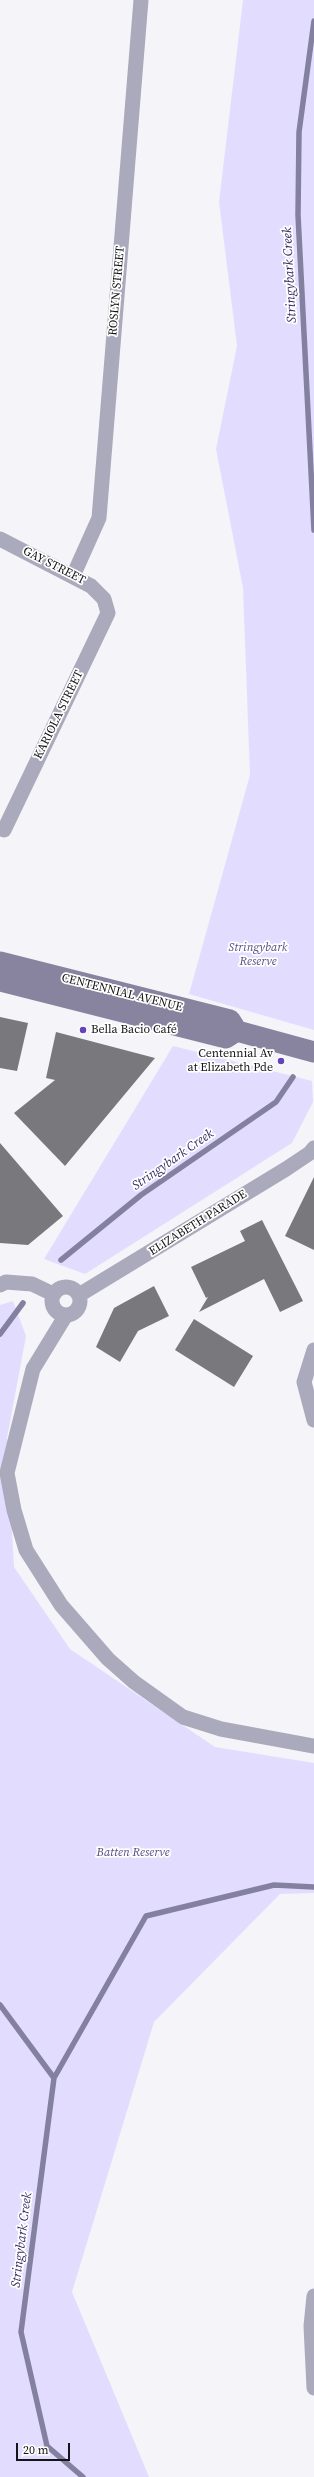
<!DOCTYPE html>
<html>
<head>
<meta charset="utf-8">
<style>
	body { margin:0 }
	#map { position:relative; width:314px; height:2477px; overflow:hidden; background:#f4f4f9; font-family:"Source Serif 4",serif }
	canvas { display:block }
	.scale { position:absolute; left:16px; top:2443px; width:54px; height:18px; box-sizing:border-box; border:2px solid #151517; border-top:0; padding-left:5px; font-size:12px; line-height:14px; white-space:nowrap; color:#151517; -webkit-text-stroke:3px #fff; paint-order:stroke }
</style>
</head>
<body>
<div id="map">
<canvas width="314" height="2477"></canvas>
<div class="scale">20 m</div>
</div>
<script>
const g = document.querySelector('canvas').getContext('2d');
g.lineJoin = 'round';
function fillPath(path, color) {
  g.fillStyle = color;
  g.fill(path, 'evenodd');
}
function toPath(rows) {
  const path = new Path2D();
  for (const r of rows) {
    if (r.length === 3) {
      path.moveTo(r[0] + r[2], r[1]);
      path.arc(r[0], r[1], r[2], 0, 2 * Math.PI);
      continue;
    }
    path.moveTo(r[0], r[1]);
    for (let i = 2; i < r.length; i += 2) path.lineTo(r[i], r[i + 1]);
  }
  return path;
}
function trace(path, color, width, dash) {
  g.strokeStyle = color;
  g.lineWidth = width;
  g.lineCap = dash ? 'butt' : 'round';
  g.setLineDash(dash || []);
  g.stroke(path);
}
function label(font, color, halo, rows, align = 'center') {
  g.font = font + ' "Source Serif 4",serif';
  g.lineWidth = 3.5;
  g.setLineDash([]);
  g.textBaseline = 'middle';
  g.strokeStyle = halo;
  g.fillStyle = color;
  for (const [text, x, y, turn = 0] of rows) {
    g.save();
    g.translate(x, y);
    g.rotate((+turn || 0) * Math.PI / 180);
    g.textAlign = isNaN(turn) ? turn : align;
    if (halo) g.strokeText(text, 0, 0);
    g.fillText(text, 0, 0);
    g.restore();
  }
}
const green = toPath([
	[243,0,314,0,314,1030,189,994,250,775,243,588,216,449,237,346,219,202],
	[173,1046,312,1081,313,1102,292,1143,85,1274,44,1259],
	[13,1301,26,1336,7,1438,14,1567,70,1649,215,1747,314,1763,314,1893,280,1894,154,2022,72,2292,149,2477,0,2477,0,1305]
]);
const stream = toPath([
	[314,21,299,132,298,215,314,530],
	[61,1260,141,1195,276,1102,293,1077],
	[0,1334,23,1303],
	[0,2005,54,2078,21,2332,47,2446,83,2477],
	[54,2078,146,1916,274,1885,314,1887]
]);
const building = toPath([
	[0,1017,28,1023,17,1071,0,1068],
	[56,1032,155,1058,65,1166,14,1113,55,1080,46,1078],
	[0,1143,63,1216,28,1245,0,1243],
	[314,1177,314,1250,285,1236],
	[262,1220,303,1301,280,1312,264,1279,199,1312,208,1297,206,1298,191,1267,245,1241,240,1231],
	[154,1286,169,1316,138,1331,120,1362,96,1347,114,1308],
	[194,1319,253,1356,234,1387,175,1350]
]);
const minor = toPath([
	[0,539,91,586,104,599,108,613,4,830],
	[73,576,99,518,141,0],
	[0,1285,6,1282,32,1284,53,1294],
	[66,1301,14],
	[79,1295,286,1169,310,1153,314,1148],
	[66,1315,33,1369,7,1473,14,1510,26,1550,61,1605,108,1659,134,1682,183,1717,221,1729,314,1746],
	[314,1350,304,1382,314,1420],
	[314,2296,311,2326,314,2388]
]);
const secondary = toPath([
	[0,962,230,1020,237,1031,314,1052],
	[0,981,226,1038,237,1031]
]);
const markers = [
	[83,1030,4,"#6543bb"],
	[281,1061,4,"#6543bb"]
];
const streetNames = [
	["ROSLYN STREET",117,291,-85],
	["GAY STREET",54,566,27],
	["KARIOLA STREET",59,715,-64],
	["CENTENNIAL AVENUE",122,993,14],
	["ELIZABETH PARADE",198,1223,-32]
];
const parkNames = [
	["Stringybark",258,948],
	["Reserve",258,962],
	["Batten Reserve",133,1853]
];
const poiNames = [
	["Bella Bacio Café",91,1030],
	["Centennial Av",273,1054,"right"],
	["at Elizabeth Pde",273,1068,"right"]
];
const waterNames = [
	["Stringybark Creek",290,275,-93],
	["Stringybark Creek",173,1160,-35],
	["Stringybark Creek",22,2240,-83]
];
fillPath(green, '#e2ddff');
trace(stream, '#84809f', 5.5);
fillPath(building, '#79787d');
trace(minor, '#aba9bc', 15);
trace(secondary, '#8884a0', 21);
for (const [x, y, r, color] of markers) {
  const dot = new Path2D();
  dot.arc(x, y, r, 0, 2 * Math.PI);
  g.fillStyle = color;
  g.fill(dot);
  trace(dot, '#fff', 1.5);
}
label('12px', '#151517', '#fff', streetNames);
label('italic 12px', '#574c85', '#fff', parkNames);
label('12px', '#151517', '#fff', poiNames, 'left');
label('italic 13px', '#392d63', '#fff', waterNames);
</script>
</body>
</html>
